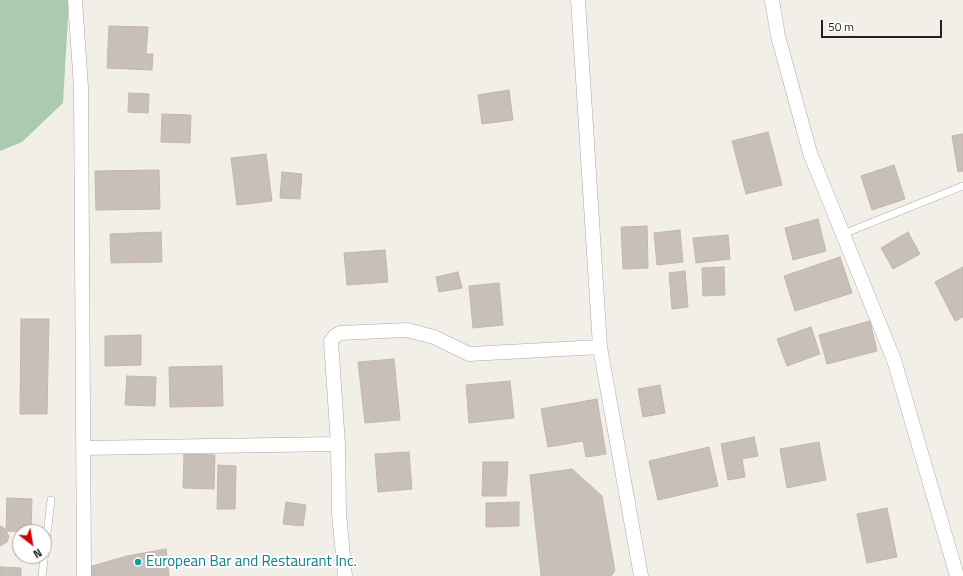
<!DOCTYPE html>
<html>
<head>
<meta charset="utf-8">
<style>
	body { margin:0 }
	#map { position:relative; width:963px; height:576px; overflow:hidden; background:#f2efe9; font-family:"Titillium Web",sans-serif }
	canvas { display:block }
	.north { position:absolute; left:12px; top:524px; width:40px; height:40px; box-sizing:border-box; background:#fff; border:1px solid #a7a7a7; border-radius:50%; rotate:149deg; font-size:11px; font-weight:700; line-height:16px; text-align:center; color:#222 }
	.north::after { content:''; display:block; margin:auto; width:14px; height:18px; background:#d40000; clip-path:polygon(50% 0,100% 100%,50% 72%,0 100%) }
	.scale { position:absolute; left:821px; top:20px; width:121px; height:18px; box-sizing:border-box; border:2px solid #222; border-top:0; padding-left:5px; font-size:12px; line-height:14px; white-space:nowrap; color:#222; -webkit-text-stroke:3px #fff; paint-order:stroke }
</style>
</head>
<body>
<div id="map">
<canvas width="963" height="576"></canvas>
<div class="north">N</div>
<div class="scale">50 m</div>
</div>
<script>
const g = document.querySelector('canvas').getContext('2d');
g.lineJoin = 'round';
function fillPath(path, color) {
  g.fillStyle = color;
  g.fill(path, 'evenodd');
}
function toPath(rows) {
  const path = new Path2D();
  for (const r of rows) {
    path.moveTo(r[0], r[1]);
    for (let i = 2; i < r.length; i += 2) path.lineTo(r[i], r[i + 1]);
  }
  return path;
}
function trace(path, color, width, dash) {
  g.strokeStyle = color;
  g.lineWidth = width;
  g.lineCap = dash ? 'butt' : 'round';
  g.setLineDash(dash || []);
  g.stroke(path);
}
function label(font, color, halo, rows, align = 'center') {
  g.font = font + ' "Titillium Web",sans-serif';
  g.lineWidth = 4;
  g.setLineDash([]);
  g.textBaseline = 'middle';
  g.strokeStyle = halo;
  g.fillStyle = color;
  for (const [text, x, y, turn = 0] of rows) {
    g.save();
    g.translate(x, y);
    g.rotate((+turn || 0) * Math.PI / 180);
    g.textAlign = isNaN(turn) ? turn : align;
    if (halo) g.strokeText(text, 0, 0);
    g.fillText(text, 0, 0);
    g.restore();
  }
}
const cemetery = toPath([
	[0,0,69,0,63,103,22,142,0,151]
]);
const building = toPath([
	[109,26,148,27,146,54,153,54,152,70,107,68,109,26],
	[509,90,513,120,482,124,478,95,509,90],
	[129,93,149,94,148,113,128,112,129,93],
	[162,114,191,115,190,143,161,142,162,114],
	[768,132,782,185,746,194,732,141,768,132],
	[963,134,963,171,958,172,952,136,963,134],
	[266,154,272,201,237,205,231,158,266,154],
	[894,165,905,199,872,210,861,176,894,165],
	[159,170,160,209,96,210,95,171,159,170],
	[282,172,302,174,300,199,280,198,282,172],
	[818,219,826,251,793,260,785,228,818,219],
	[647,226,648,268,623,269,621,227,647,226],
	[680,230,683,262,657,265,654,233,680,230],
	[161,232,162,262,111,263,110,234,161,232],
	[908,232,920,254,893,269,881,248,908,232],
	[728,235,730,259,696,263,693,238,728,235],
	[385,250,388,282,347,285,344,253,385,250],
	[840,257,852,293,795,311,784,276,840,257],
	[724,267,725,295,703,296,702,268,724,267],
	[963,267,963,317,955,321,935,282,963,267],
	[685,271,688,307,672,309,669,273,685,271],
	[458,272,462,288,439,292,436,277,458,272],
	[499,283,503,325,473,328,469,286,499,283],
	[21,319,49,319,47,414,20,414,21,319],
	[870,321,877,351,827,364,819,335,870,321],
	[811,327,820,354,787,366,777,339,811,327],
	[141,335,141,365,105,366,105,336,141,335],
	[394,359,400,420,365,423,358,362,394,359],
	[222,366,223,406,170,407,169,367,222,366],
	[127,376,156,377,155,406,125,405,127,376],
	[510,381,514,418,469,423,466,385,510,381],
	[660,385,665,413,643,417,638,389,660,385],
	[597,399,606,454,586,457,583,441,548,447,541,409,597,399],
	[754,437,758,456,742,459,745,477,728,480,721,444,754,437],
	[819,442,826,480,787,488,780,449,819,442],
	[709,447,718,486,658,500,649,461,709,447],
	[409,452,412,489,378,492,375,454,409,452],
	[184,454,215,455,214,489,183,488,184,454],
	[483,462,508,462,506,496,482,496,483,462],
	[218,465,236,466,235,509,217,509,218,465],
	[572,469,602,496,615,571,611,576,541,576,530,475,572,469],
	[7,498,32,499,31,532,6,531,7,498],
	[286,502,306,505,303,526,283,524,286,502],
	[519,502,519,526,486,527,486,503,519,502],
	[887,508,897,557,867,563,857,514,887,508],
	[0,526,4,528,9,536,7,542,0,546,0,526],
	[166,549,169,576,89,576,89,567,127,556,166,549],
	[0,567,21,568,21,576,0,576,0,567]
]);
const lane = toPath([
	[843,234,963,186],
	[42,576,51,500]
]);
const street = toPath([
	[75,0,81,87,84,576],
	[578,0,600,347,641,576],
	[772,0,778,36,810,153,894,360,957,576],
	[83,448,338,444],
	[345,576,339,514,338,444,331,341,335,336,340,333,407,330,434,337,469,354,600,347]
]);
const markers = [
	[138,562,4,"#0f9aa8"]
];
const cultureNames = [
	["European Bar and Restaurant Inc.",146,562]
];
fillPath(cemetery, '#aacbaf');
fillPath(building, '#c7bfb8');
trace(building, '#c4b6ab', 1);
trace(lane, '#a9a9a9', 8);
trace(street, '#a9a9a9', 15);
trace(lane, '#fff', 7);
trace(street, '#fff', 14);
for (const [x, y, r, color] of markers) {
  const dot = new Path2D();
  dot.arc(x, y, r, 0, 2 * Math.PI);
  g.fillStyle = color;
  g.fill(dot);
  trace(dot, '#fff', 1.5);
}
label('15px', '#0d838f', '#fff', cultureNames, 'left');
</script>
</body>
</html>
